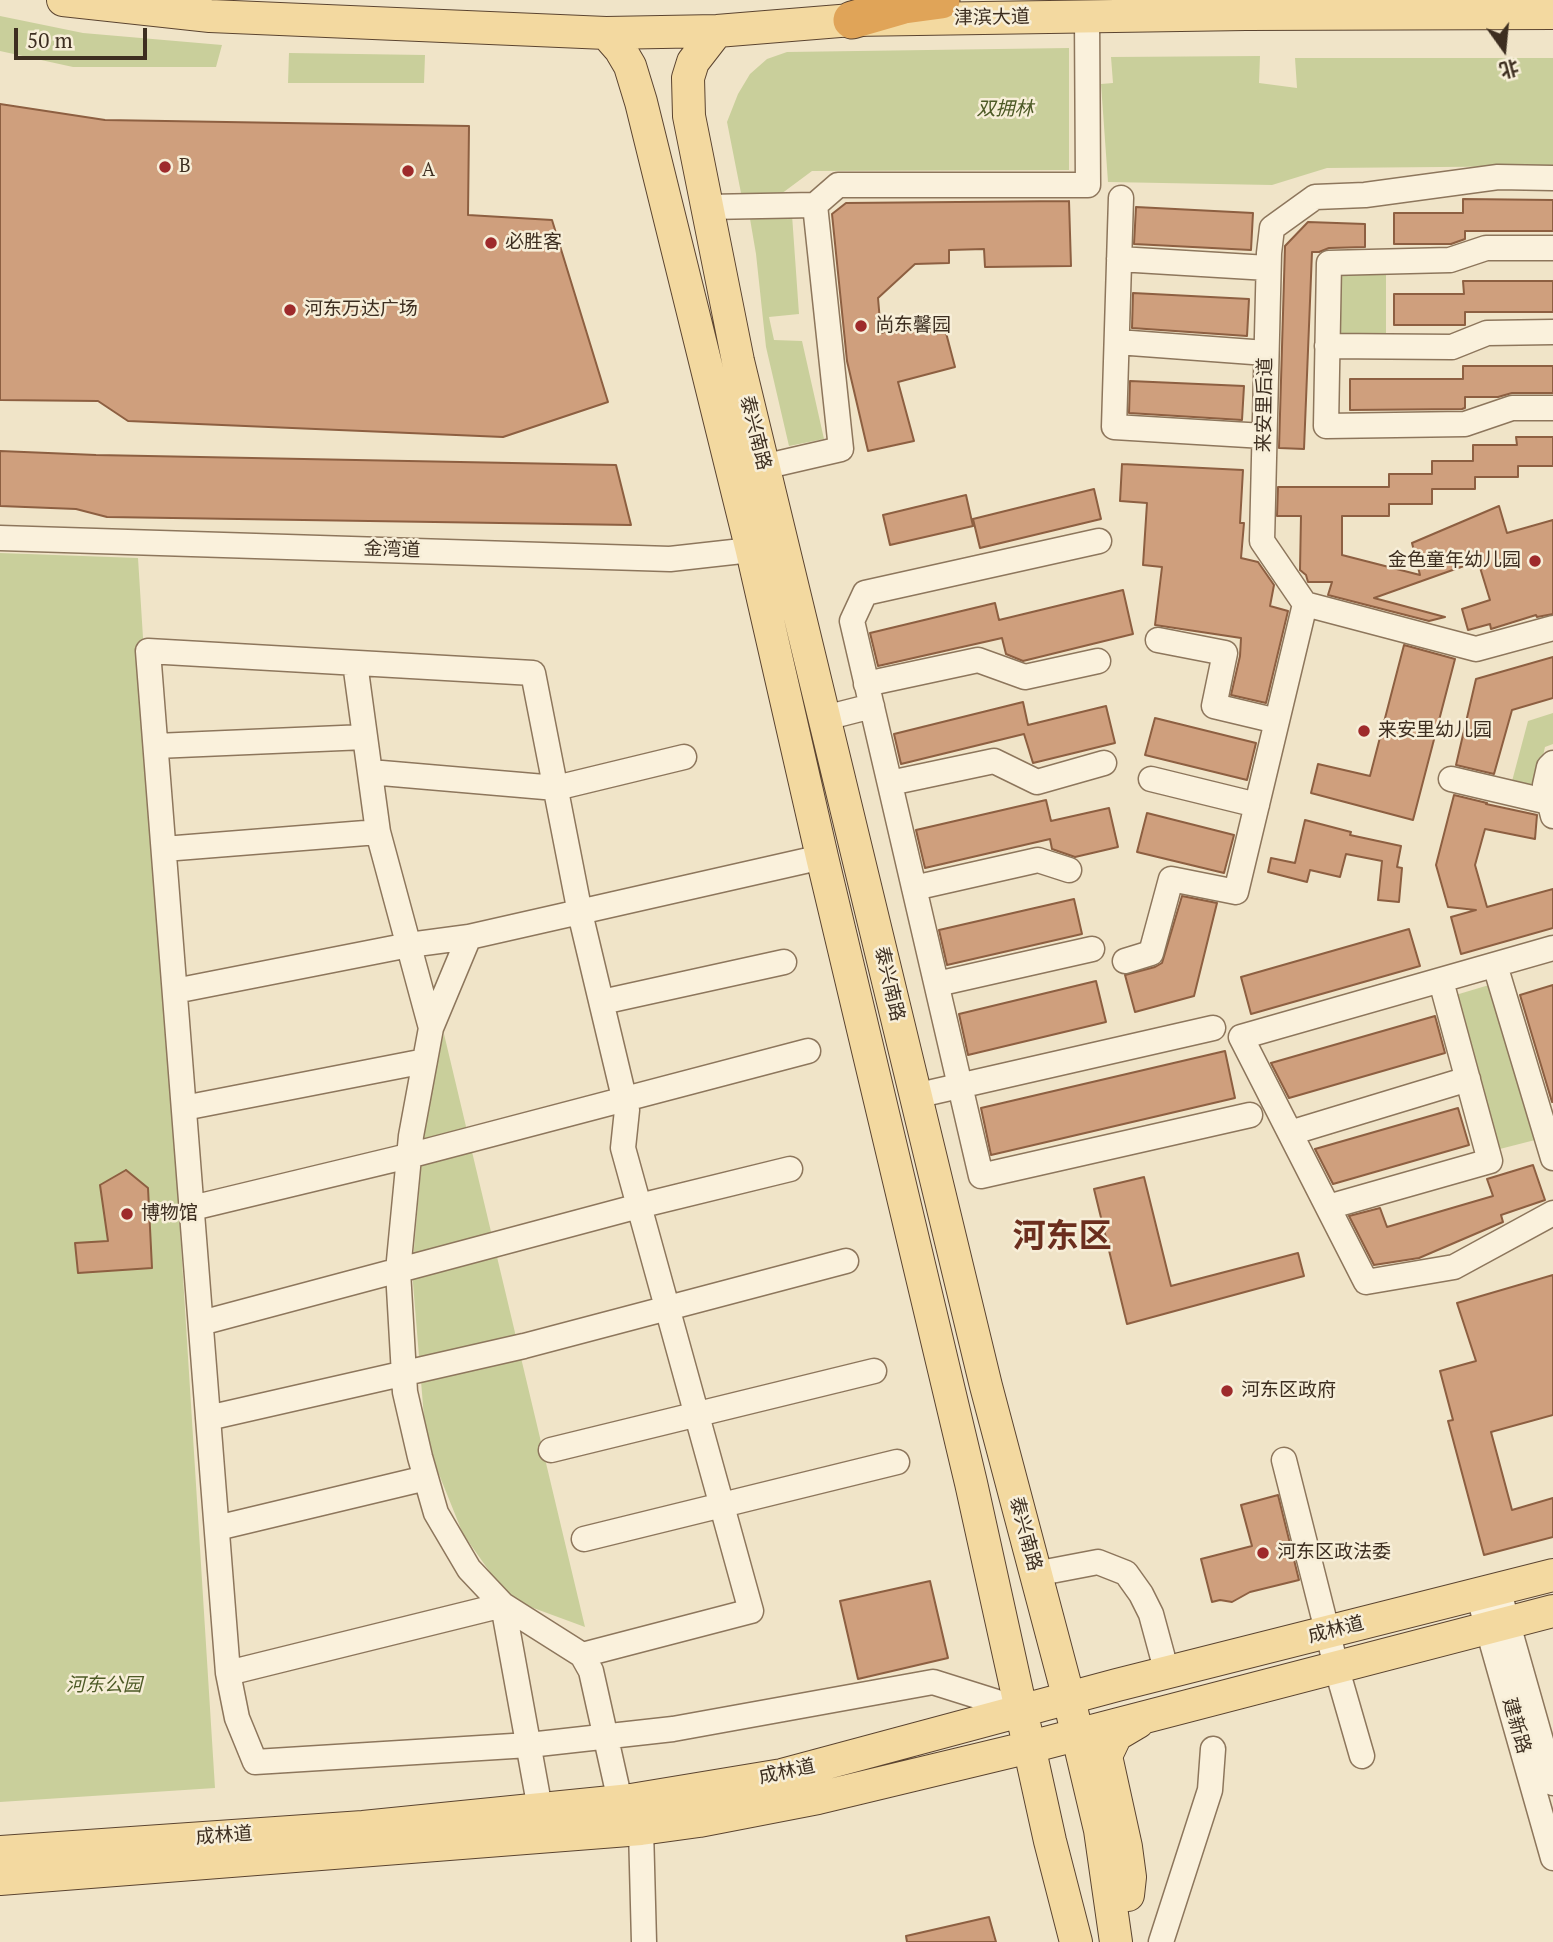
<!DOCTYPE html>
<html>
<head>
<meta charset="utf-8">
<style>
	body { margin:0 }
	#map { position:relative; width:1553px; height:1942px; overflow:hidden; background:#f0e4c8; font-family:"PT Serif","Noto Sans SC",serif }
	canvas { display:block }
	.north { position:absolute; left:1469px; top:14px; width:70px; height:70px; -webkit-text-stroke:5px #f7eed8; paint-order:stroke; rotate:165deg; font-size:19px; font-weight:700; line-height:28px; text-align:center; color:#3d2e20 }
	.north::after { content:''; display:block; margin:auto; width:24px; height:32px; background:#3d2e20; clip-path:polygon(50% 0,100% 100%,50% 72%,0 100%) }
	.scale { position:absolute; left:14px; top:28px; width:133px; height:32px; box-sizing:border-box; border:4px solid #3d2e20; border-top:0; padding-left:9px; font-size:21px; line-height:24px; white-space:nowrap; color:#3d2e20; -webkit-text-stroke:5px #f7eed8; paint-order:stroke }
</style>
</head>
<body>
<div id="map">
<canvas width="1553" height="1942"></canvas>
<div class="north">北</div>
<div class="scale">50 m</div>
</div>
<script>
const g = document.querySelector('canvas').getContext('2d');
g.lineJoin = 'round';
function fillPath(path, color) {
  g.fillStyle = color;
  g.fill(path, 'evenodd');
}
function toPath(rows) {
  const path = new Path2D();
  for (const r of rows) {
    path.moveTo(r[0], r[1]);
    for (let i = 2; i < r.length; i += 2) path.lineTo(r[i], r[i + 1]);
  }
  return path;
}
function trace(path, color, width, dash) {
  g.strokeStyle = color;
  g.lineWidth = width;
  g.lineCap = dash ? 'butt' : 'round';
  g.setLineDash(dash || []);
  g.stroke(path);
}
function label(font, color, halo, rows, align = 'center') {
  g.font = font + ' "PT Serif","Noto Sans SC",serif';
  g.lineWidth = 5;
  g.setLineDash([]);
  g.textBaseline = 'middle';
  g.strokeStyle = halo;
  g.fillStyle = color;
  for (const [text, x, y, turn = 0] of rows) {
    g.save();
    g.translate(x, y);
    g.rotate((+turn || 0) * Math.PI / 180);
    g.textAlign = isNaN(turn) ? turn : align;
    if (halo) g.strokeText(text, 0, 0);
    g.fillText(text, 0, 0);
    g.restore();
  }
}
const green = toPath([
	[0,16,83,33,222,45,216,67,73,67,0,51],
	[1069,48,1069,170,812,171,781,194,741,193,727,122,738,94,750,74,767,59,787,52],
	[289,53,425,55,424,83,288,83],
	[1260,56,1259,83,1297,88,1295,58,1553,58,1553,166,1327,168,1272,185,1108,182,1101,84,1113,83,1111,57],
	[749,213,792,215,799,314,769,317,774,340,802,341,824,439,789,446,766,347,756,254],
	[1341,273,1386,274,1386,338,1339,335],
	[0,553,138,558,215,1788,0,1802],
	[1553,713,1553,744,1545,747,1535,792,1511,785,1528,721],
	[1489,985,1535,1140,1492,1151,1449,997],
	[444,1034,585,1627,509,1599,463,1534,426,1442,412,1271,428,1090]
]);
const building = toPath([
	[0,104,105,120,469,126,468,215,552,220,608,402,503,437,128,421,98,401,0,400,0,104],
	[1463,199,1553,200,1553,231,1465,231,1465,239,1451,244,1394,244,1394,213,1463,213,1463,199],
	[1069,201,1071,266,985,267,984,249,949,250,949,263,915,264,878,298,881,333,928,320,931,332,945,329,955,367,898,382,914,441,868,451,847,361,832,214,846,203,1069,201],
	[1136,207,1253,213,1251,250,1134,244,1136,207],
	[1308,222,1365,224,1365,247,1329,248,1319,252,1312,252,1304,449,1279,448,1285,246,1308,222],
	[1463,281,1553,281,1553,312,1465,312,1465,325,1394,325,1394,294,1464,294,1463,281],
	[1133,293,1249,299,1247,336,1132,328,1133,293],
	[1463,366,1553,366,1553,393,1512,393,1498,397,1465,397,1465,408,1462,409,1350,410,1350,379,1463,379,1463,366],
	[1130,381,1244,386,1242,420,1129,413,1130,381],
	[1516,437,1553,437,1553,466,1518,466,1518,477,1475,477,1475,489,1432,489,1432,504,1389,504,1389,516,1342,516,1342,555,1420,575,1412,543,1499,506,1507,533,1553,520,1553,614,1537,617,1536,615,1491,629,1490,624,1468,630,1462,609,1490,600,1478,561,1374,598,1445,617,1429,621,1328,595,1332,582,1308,582,1306,575,1300,570,1301,516,1277,516,1278,487,1389,487,1389,474,1432,474,1432,461,1473,461,1473,445,1517,445,1516,437],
	[0,451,96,455,616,465,631,525,107,517,76,509,0,506,0,451],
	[1122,464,1243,470,1240,523,1244,523,1241,558,1258,562,1274,585,1270,606,1288,611,1266,703,1231,695,1240,656,1241,638,1155,625,1162,567,1143,565,1147,503,1120,501,1122,464],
	[1094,489,1101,519,980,548,973,519,1094,489],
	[966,495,973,526,890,545,883,515,966,495],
	[1123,590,1133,634,1023,661,1006,654,1002,638,878,666,870,633,995,603,999,620,1123,590],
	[1404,645,1455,659,1413,820,1311,793,1318,764,1370,776,1404,645],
	[1553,657,1553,698,1512,710,1494,774,1456,765,1476,679,1553,657],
	[1023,702,1028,725,1106,706,1115,743,1033,763,1024,734,901,764,894,734,1023,702],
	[1155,718,1256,743,1247,780,1145,755,1155,718],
	[1454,795,1487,803,1486,804,1537,815,1535,839,1485,829,1475,865,1487,907,1553,889,1553,928,1461,954,1451,917,1476,910,1448,907,1436,865,1454,795],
	[1046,800,1051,821,1109,808,1118,847,1075,857,1052,849,1050,839,925,868,916,830,1046,800],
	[1147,813,1234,835,1224,873,1137,852,1147,813],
	[1305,820,1351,832,1350,835,1401,846,1397,867,1402,868,1399,902,1378,900,1382,861,1346,854,1340,877,1310,870,1307,882,1268,872,1271,858,1295,863,1305,820],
	[1182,896,1217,903,1194,996,1135,1012,1125,975,1155,967,1162,963,1182,896],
	[1074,899,1082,934,947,965,939,930,1074,899],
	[1409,929,1420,966,1251,1014,1241,977,1409,929],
	[1096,981,1106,1022,968,1055,959,1014,1096,981],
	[1553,985,1553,1102,1552,1102,1520,995,1553,985],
	[1435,1016,1445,1053,1289,1098,1271,1063,1435,1016],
	[1225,1051,1235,1098,991,1155,981,1108,1225,1051],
	[1458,1108,1469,1145,1333,1184,1315,1149,1458,1108],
	[1533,1165,1545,1200,1501,1215,1503,1222,1419,1258,1374,1265,1349,1216,1380,1208,1387,1227,1493,1196,1487,1179,1533,1165],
	[126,1170,148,1188,152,1268,78,1273,75,1243,108,1241,100,1185,126,1170],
	[1144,1177,1171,1286,1298,1253,1304,1276,1127,1324,1094,1189,1144,1177],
	[1553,1275,1553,1415,1491,1432,1512,1510,1553,1498,1553,1537,1484,1555,1448,1421,1453,1420,1440,1371,1476,1361,1457,1303,1553,1275],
	[1278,1495,1299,1580,1250,1592,1232,1602,1220,1600,1212,1602,1201,1559,1252,1546,1241,1505,1278,1495],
	[930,1581,948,1658,858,1679,840,1601,930,1581],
	[989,1917,996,1942,907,1942,906,1936,989,1917]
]);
const minor = toPath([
	[1553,178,1498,177,1365,195,1315,197,1272,228,1269,253,1262,541,1305,604,1476,649,1553,628],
	[1121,198,1114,427,1264,436],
	[707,207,815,205],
	[1553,248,1486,248,1450,260,1329,263,1326,426,1465,424,1512,408,1553,408],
	[1119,259,1268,268],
	[1117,342,1266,353],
	[1327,346,1452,347,1487,333,1553,332],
	[763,467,841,449,815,205,838,185,1088,185,1087,16],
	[0,538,670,559,769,548],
	[1099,541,865,593,852,621,981,1176,1250,1115],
	[1158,640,1225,653,1214,706,1277,721],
	[355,663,378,832,431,1028],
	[866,684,978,660,1025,677,1098,661],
	[825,718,872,706],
	[156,746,365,737],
	[370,772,556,788,684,757],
	[1151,779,1257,805],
	[1451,779,1549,802],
	[890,783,994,761,1037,782,1104,763],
	[1553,816,1545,785,1549,767,1553,763],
	[164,849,378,832],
	[914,888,1038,860,1069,870],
	[1553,948,1241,1037,1366,1282,1454,1267,1553,1213],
	[1125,961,1151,953,1171,879,1236,892,1305,604],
	[1495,965,1553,1158],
	[937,984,1092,949],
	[175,991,409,945,469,937],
	[602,1002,784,962],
	[915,1096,1213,1028],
	[184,1108,425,1061],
	[1290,1133,1468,1079],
	[1328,1207,1490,1161,1441,981],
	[192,1208,408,1156,808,1051],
	[201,1323,639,1206,790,1169],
	[208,1418,524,1346,846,1261],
	[551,1450,874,1371],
	[1284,1460,1336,1666,1362,1756],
	[217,1528,426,1478],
	[584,1539,897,1462],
	[1035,1574,1098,1562,1126,1573,1141,1594,1151,1614,1167,1673],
	[1498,1589,1553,1783],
	[1478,1594,1553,1858],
	[228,1673,237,1718,255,1762,529,1745,673,1729,933,1682,1022,1710],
	[620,1801,591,1671,582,1655,503,1605,469,1569,436,1513,420,1457,405,1392,398,1271,411,1136,431,1028,469,937,822,857],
	[540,1809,503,1605,228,1673,148,651,533,673,580,913,627,1110,623,1148,751,1611,582,1655],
	[641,1829,644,1942],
	[1161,1942,1210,1790,1213,1749]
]);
const major = toPath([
	[63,0,210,16,606,33,717,31,852,20,1246,14,1553,13],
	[717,31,693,62,688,78,689,116,738,361,986,1386,1069,1699,1100,1830,1116,1942],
	[606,33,620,49,630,66,641,102,752,551,822,857,971,1483,1050,1841,1076,1942],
	[0,1852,363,1827,631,1800,782,1775,1117,1685,1553,1575],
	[0,1879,641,1829,699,1821,818,1798,1030,1747,1553,1611],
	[1128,1895,1130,1877,1126,1847,1106,1756,1116,1735,1138,1722]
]);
const highway = toPath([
	[852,20,904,5,941,0]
]);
const markers = [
	[165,167,7,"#9e2a2b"],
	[408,171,7,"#9e2a2b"],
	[491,243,7,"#9e2a2b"],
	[290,310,7,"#9e2a2b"],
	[861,326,7,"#9e2a2b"],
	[1535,561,7,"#9e2a2b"],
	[1364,731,7,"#9e2a2b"],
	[127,1214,7,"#9e2a2b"],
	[1227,1391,7,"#9e2a2b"],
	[1263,1553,7,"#9e2a2b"]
];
const streetNames = [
	["津滨大道",992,18,-1],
	["来安里后道",1265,405,-89],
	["泰兴南路",755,433,76],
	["金湾道",392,550,2],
	["泰兴南路",889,984,77],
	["泰兴南路",1025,1534,75],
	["成林道",1336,1630,-14],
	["建新路",1516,1726,74],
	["成林道",787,1772,-12],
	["成林道",224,1836,-4]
];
const parkNames = [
	["双拥林",1005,110],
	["河东公园",104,1686]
];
const poiNames = [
	["B",179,167],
	["A",422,171],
	["必胜客",505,243],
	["河东万达广场",304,310],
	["尚东馨园",875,326],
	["金色童年幼儿园",1521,561,"right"],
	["来安里幼儿园",1378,731],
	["博物馆",141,1214],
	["河东区政府",1241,1391],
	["河东区政法委",1277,1553]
];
const townNames = [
	["河东区",1062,1238]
];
fillPath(green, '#c9cf9b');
fillPath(building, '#cf9f7d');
trace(building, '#8d5f41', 2);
trace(minor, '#8d765c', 27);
trace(major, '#5b4430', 34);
trace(highway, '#5b4430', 39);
trace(minor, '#faf1dc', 24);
trace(major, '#f3d9a0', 32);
trace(highway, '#e0a458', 37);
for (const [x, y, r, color] of markers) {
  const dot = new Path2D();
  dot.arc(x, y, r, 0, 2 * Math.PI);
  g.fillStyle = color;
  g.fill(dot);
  trace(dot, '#f7eed8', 2.5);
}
label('19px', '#3d2e20', '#f7eed8', streetNames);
label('italic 19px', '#4d5a26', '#f7eed8', parkNames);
label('19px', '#3d2e20', '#f7eed8', poiNames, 'left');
label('bold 33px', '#6b2e1e', '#f7eed8', townNames);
</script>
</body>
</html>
